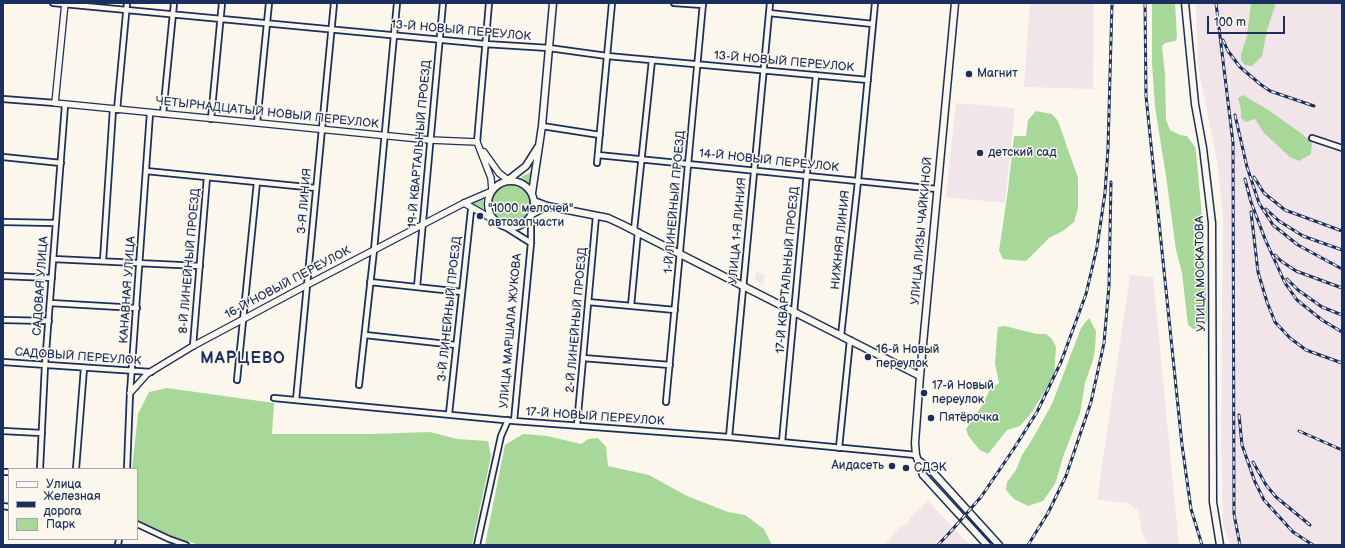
<!DOCTYPE html>
<html>
<head>
<meta charset="utf-8">
<style>
	body { margin:0 }
	#map { position:relative; width:1345px; height:548px; overflow:hidden; background:#fbf7ec; font-family:"Balsamiq Sans",sans-serif }
	canvas { display:block }
	.frame { position:absolute; inset:0; border:4px solid #1b2f5e; pointer-events:none }
	.legend { position:absolute; left:8px; top:468px; width:130px; height:72px; box-sizing:border-box; background:#fbf7ec; border:1px solid #a1a7b3; margin:0; padding:5px 7px; list-style:none; font-size:12px; color:#1b2f5e }
	.legend li { display:flex; align-items:center; gap:8px; height:20px }
	.legend b { width:20px; border:1px solid #a1a7b3 }
	.scale { position:absolute; left:1207px; top:16px; width:78px; height:18px; box-sizing:border-box; border:2px solid #1b2f5e; border-top:0; padding-left:5px; font-size:12px; line-height:14px; white-space:nowrap; color:#1b2f5e; -webkit-text-stroke:3px #fbf7ec; paint-order:stroke }
</style>
</head>
<body>
<div id="map">
<canvas width="1345" height="548"></canvas>
<div class="frame"></div>
<ul class="legend">
<li><b style="height:5px;background:#fbf7ec"></b>Улица</li>
<li><b style="height:5px;background:#1b2f5e"></b>Железная дорога</li>
<li><b style="height:11px;background:#a8d899"></b>Парк</li>
</ul>
<div class="scale">100 m</div>
</div>
<script>
const g = document.querySelector('canvas').getContext('2d');
g.lineJoin = 'round';
function fillPath(path, color) {
  g.fillStyle = color;
  g.fill(path, 'evenodd');
}
function toPath(rows) {
  const path = new Path2D();
  for (const r of rows) {
    if (r.length === 3) {
      path.moveTo(r[0] + r[2], r[1]);
      path.arc(r[0], r[1], r[2], 0, 2 * Math.PI);
      continue;
    }
    path.moveTo(r[0], r[1]);
    for (let i = 2; i < r.length; i += 2) path.lineTo(r[i], r[i + 1]);
  }
  return path;
}
function trace(path, color, width, dash) {
  g.strokeStyle = color;
  g.lineWidth = width;
  g.lineCap = dash ? 'butt' : 'round';
  g.setLineDash(dash || []);
  g.stroke(path);
}
function label(font, color, halo, rows, align = 'center') {
  g.font = font + ' "Balsamiq Sans",sans-serif';
  g.lineWidth = 3;
  g.setLineDash([]);
  g.textBaseline = 'middle';
  g.strokeStyle = halo;
  g.fillStyle = color;
  for (const [text, x, y, turn = 0] of rows) {
    g.save();
    g.translate(x, y);
    g.rotate((+turn || 0) * Math.PI / 180);
    g.textAlign = isNaN(turn) ? turn : align;
    if (halo) g.strokeText(text, 0, 0);
    g.fillText(text, 0, 0);
    g.restore();
  }
}
const built = toPath([
	[1030,3,1094,3,1093,89,1024,87],
	[1196,3,1342,3,1342,545,1230,545,1223,524,1221,445,1223,218,1217,160,1198,67],
	[956,103,1015,108,1005,203,946,197],
	[756,272,765,274,763,284,755,280],
	[1130,275,1153,277,1179,545,1149,545,1142,533,1138,511,1128,503,1097,500],
	[928,501,970,545,884,545,900,527,908,522,911,517]
]);
const green = toPath([
	[1152,3,1175,3,1177,38,1175,41,1165,43,1162,46,1165,75,1166,120,1170,130,1180,135,1187,136,1195,147,1196,152,1204,239,1207,318,1206,325,1200,328,1193,329,1188,325,1182,273,1176,250,1166,176,1155,107,1152,64],
	[1251,3,1276,3,1267,30,1262,56,1252,66,1245,65,1241,60,1241,54,1247,36],
	[1243,95,1270,111,1302,134,1312,143,1311,154,1299,161,1290,157,1264,133,1255,119,1246,122,1241,118,1241,110,1238,98],
	[1036,111,1052,114,1058,121,1078,178,1078,208,1074,222,1063,231,1049,238,1026,261,1003,259,999,251,1008,190,1014,136,1026,136,1028,120],
	[533,171,531,185,521,177],
	[511,204,20],
	[483,197,483,210,471,203],
	[1089,318,1096,331,1095,349,1093,360,1085,383,1080,413,1064,454,1055,484,1043,501,1028,506,1014,499,1006,490,1007,482,1016,470,1022,455,1033,438,1052,404,1081,328],
	[1005,326,1037,334,1046,334,1052,339,1056,347,1054,376,1032,412,1020,426,1007,430,988,454,980,450,973,442,968,435,966,429,983,404,990,389,999,383,995,364,997,336,998,327],
	[167,388,274,403,272,434,372,434,430,432,457,439,488,441,491,456,472,545,199,545,137,524,137,469,132,469,138,414,149,392],
	[523,434,547,436,581,444,588,439,598,438,606,447,608,466,649,475,687,496,728,512,745,515,764,529,772,545,485,545,505,445],
	[928,472,995,545,990,545,926,474]
]);
const minor = toPath([
	[53,3,485,44,549,48,607,56,868,80],
	[674,3,703,5],
	[769,13,873,24],
	[3,99,55,103],
	[117,110,127,3],
	[163,114,174,3],
	[211,119,222,3],
	[257,123,269,3],
	[542,126,600,135],
	[1312,138,1342,148],
	[477,142,489,3],
	[598,155,937,189],
	[3,157,61,163],
	[597,163,612,3],
	[146,171,316,188],
	[3,222,56,223],
	[504,226,531,243],
	[634,230,652,60],
	[53,259,200,266],
	[103,261,113,109],
	[3,276,52,278],
	[370,282,462,292],
	[417,287,443,3],
	[588,302,675,310],
	[50,303,137,308],
	[631,306,638,232],
	[3,320,49,321],
	[365,335,456,345],
	[841,336,858,181,875,3],
	[193,346,207,177],
	[583,358,670,365],
	[3,362,151,372],
	[237,380,257,182],
	[359,385,374,250,397,3],
	[274,398,514,421,729,437,916,455],
	[296,400,334,3],
	[666,402,703,3],
	[449,414,471,210,474,209],
	[514,421,531,243,531,216],
	[577,425,596,216],
	[3,431,42,433],
	[729,437,770,3],
	[782,442,816,75],
	[839,448,850,340],
	[40,469,45,365,65,105],
	[76,469,84,368],
	[127,469,130,393,150,113],
	[3,472,9,472],
	[3,506,9,507],
	[137,524,169,539,186,545],
	[118,545,119,539],
	[477,545,501,436,508,420]
]);
const tertiary = toPath([
	[65,3,55,103,430,140,477,142],
	[484,152,499,173,508,180],
	[464,203,494,220],
	[130,393,147,374,193,346,307,285,464,203,492,191,491,178,477,142]
]);
const secondary = toPath([
	[955,3,920,376,915,443,916,455,923,475,987,545],
	[1185,3,1195,104,1203,148,1212,223,1213,502,1220,545],
	[508,180,526,166,538,147],
	[511,204,23],
	[532,193,542,126,553,3],
	[534,201,547,206,608,218,621,224,920,376],
	[532,214,547,206],
	[919,461,930,469,999,545]
]);
const rail = toPath([
	[1145,3,1146,96,1182,445,1191,509,1202,545],
	[1216,3,1233,143,1234,514,1240,545],
	[1223,40,1228,51,1240,67,1260,84,1270,91,1314,106],
	[1235,115,1247,167,1259,203,1273,225,1298,245,1342,269],
	[1254,177,1264,193,1285,210,1342,231],
	[1245,179,1251,202,1265,239,1285,283,1297,300,1322,320,1342,332],
	[1266,209,1279,221,1303,236,1342,250],
	[1251,212,1258,272,1267,302,1275,322,1290,338,1306,350,1342,363],
	[1275,255,1281,261,1296,271,1342,288],
	[1287,279,1298,290,1322,307,1342,315],
	[1239,415,1242,445,1255,482,1264,500,1293,532,1313,545],
	[1299,431,1342,450],
	[1253,462,1266,485,1276,497,1310,525],
	[938,545,952,530,981,497,1013,450,1037,412,1061,362,1086,294,1097,247,1105,193,1108,148,1112,3],
	[1028,545,1048,513,1066,476,1091,402,1104,343,1109,286,1111,182]
]);
const markers = [
	[969,74,4,"#1b2f5e"],
	[980,153,4,"#1b2f5e"],
	[480,216,4,"#1b2f5e"],
	[868,357,4,"#1b2f5e"],
	[924,393,4,"#1b2f5e"],
	[931,418,4,"#1b2f5e"],
	[892,466,4,"#1b2f5e"],
	[906,468,4,"#1b2f5e"]
];
const streetNames = [
	["13-Й НОВЫЙ ПЕРЕУЛОК",461,31,5],
	["13-Й НОВЫЙ ПЕРЕУЛОК",784,62,5],
	["ЧЕТЫРНАДЦАТЫЙ НОВЫЙ ПЕРЕУЛОК",267,113,6],
	["19-Й КВАРТАЛЬНЫЙ ПРОЕЗД",420,144,-85],
	["14-Й НОВЫЙ ПЕРЕУЛОК",769,161,6],
	["3-Я ЛИНИЯ",305,201,-85],
	["1-Й ЛИНЕЙНЫЙ ПРОЕЗД",675,202,-85],
	["УЛИЦА 1-Я ЛИНИЯ",738,231,-85],
	["УЛИЦА ЛИЗЫ ЧАЙКИНОЙ",922,231,-85],
	["НИЖНЯЯ ЛИНИЯ",841,240,-84],
	["8-Й ЛИНЕЙНЫЙ ПРОЕЗД",190,261,-85],
	["17-Й КВАРТАЛЬНЫЙ ПРОЕЗД",788,270,-85],
	["УЛИЦА МОСКАТОВА",1201,274,-91],
	["16-Й НОВЫЙ ПЕРЕУЛОК",288,283,-28],
	["САДОВАЯ УЛИЦА",41,286,-86],
	["КАНАВНАЯ УЛИЦА",128,290,-86],
	["3-Й ЛИНЕЙНЫЙ ПРОЕЗД",450,309,-84],
	["2-Й ЛИНЕЙНЫЙ ПРОЕЗД",577,320,-85],
	["УЛИЦА МАРШАЛА ЖУКОВА",511,331,-85],
	["САДОВЫЙ ПЕРЕУЛОК",78,357,4],
	["17-Й НОВЫЙ ПЕРЕУЛОК",595,417,4]
];
const poiNames = [
	["Магнит",977,74],
	["детский сад",988,153],
	["\"1000 мелочей\"",488,209],
	["автозапчасти",488,223],
	["16-й Новый",876,350],
	["переулок",876,364],
	["17-й Новый",932,386],
	["переулок",932,400],
	["Пятёрочка",939,418],
	["Аидасеть",884,466,"right"],
	["СДЭК",914,468]
];
const districtNames = [
	["МАРЦЕВО",243,359]
];
fillPath(built, '#f2e5ea');
fillPath(green, '#a8d899');
trace(minor, '#1b2f5e', 8);
trace(tertiary, '#1b2f5e', 8);
trace(secondary, '#1b2f5e', 9);
trace(minor, '#fbf7ec', 4.5);
trace(tertiary, '#fbf7ec', 5.5);
trace(secondary, '#fbf7ec', 6);
trace(rail, '#1b2f5e', 3);
trace(rail, '#fbf7ec', 1.5, [4.5]);
for (const [x, y, r, color] of markers) {
  const dot = new Path2D();
  dot.arc(x, y, r, 0, 2 * Math.PI);
  g.fillStyle = color;
  g.fill(dot);
  trace(dot, '#fbf7ec', 1.5);
}
label('12px', '#1b2f5e', '#fbf7ec', streetNames);
label('12px', '#1b2f5e', '#fbf7ec', poiNames, 'left');
g.letterSpacing = '1px';
label('bold 16px', '#1b2f5e', '#fbf7ec', districtNames);
g.letterSpacing = '0px';
</script>
</body>
</html>
